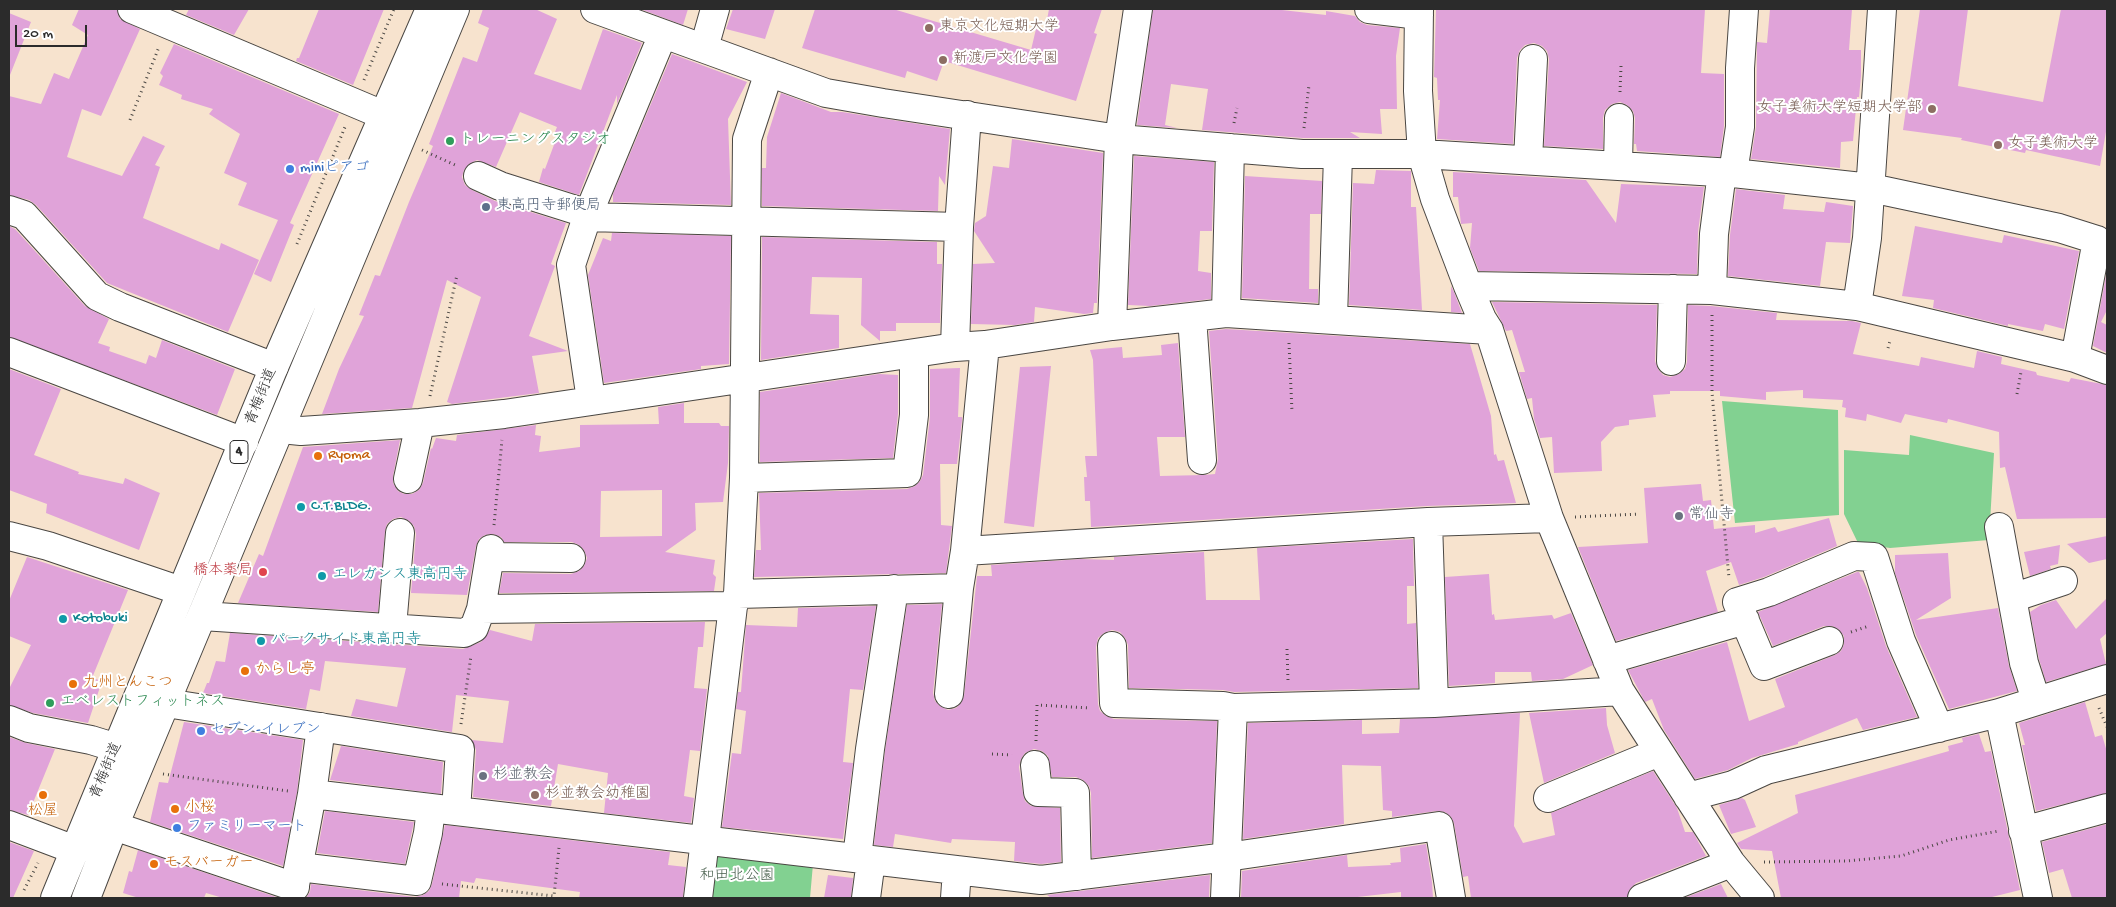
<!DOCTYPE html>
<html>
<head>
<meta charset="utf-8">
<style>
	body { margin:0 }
	#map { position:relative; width:2116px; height:907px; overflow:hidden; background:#f7e3ce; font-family:"Gochi Hand",sans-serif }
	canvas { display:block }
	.frame { position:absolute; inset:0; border:10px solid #2b2b2b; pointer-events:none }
	.scale { position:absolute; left:15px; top:25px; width:72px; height:22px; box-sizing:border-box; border:2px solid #2b2b2b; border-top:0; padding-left:6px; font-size:15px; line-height:18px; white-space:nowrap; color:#2b2b2b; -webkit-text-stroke:4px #fff; paint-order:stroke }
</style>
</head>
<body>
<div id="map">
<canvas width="2116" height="907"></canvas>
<div class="frame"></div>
<div class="scale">20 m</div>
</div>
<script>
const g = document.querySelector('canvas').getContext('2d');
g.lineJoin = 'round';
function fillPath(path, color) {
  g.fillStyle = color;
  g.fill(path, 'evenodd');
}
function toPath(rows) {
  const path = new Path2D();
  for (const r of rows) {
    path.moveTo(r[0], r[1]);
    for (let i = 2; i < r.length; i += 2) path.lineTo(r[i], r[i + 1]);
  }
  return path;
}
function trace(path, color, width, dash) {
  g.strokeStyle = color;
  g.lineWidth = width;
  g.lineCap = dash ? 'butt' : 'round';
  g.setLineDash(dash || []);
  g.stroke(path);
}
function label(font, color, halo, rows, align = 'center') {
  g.font = font + ' "Gochi Hand","Klee One",sans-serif';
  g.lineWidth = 4;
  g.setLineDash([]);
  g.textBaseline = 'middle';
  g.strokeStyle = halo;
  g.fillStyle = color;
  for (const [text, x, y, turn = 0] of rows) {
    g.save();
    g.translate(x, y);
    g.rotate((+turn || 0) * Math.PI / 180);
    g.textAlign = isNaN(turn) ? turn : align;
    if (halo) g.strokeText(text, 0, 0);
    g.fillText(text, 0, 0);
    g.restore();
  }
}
const green = toPath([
	[1722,401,1838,410,1839,515,1735,523],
	[1910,435,1994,453,1989,540,1890,548,1858,543,1844,514,1844,450,1909,455],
	[715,852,813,864,810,898,710,898]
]);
const building = toPath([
	[79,9,117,9,120,19,140,29,101,116,82,109,67,157,122,176,143,136,165,146,155,165,160,167,143,218,219,250,221,243,259,260,228,332,107,283,36,205,29,200,9,195,9,96,41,104,54,73,69,79,88,35,72,25],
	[189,9,249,9,234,35,186,15],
	[319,9,384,9,353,85,296,61,297,58,299,58],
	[483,9,535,9,557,19,534,74,581,90,603,29,642,43,617,104,617,95,579,195,539,182,543,168,545,169,558,134,555,132,557,127,520,112,496,167,477,160,469,164,464,170,462,177,465,185,472,190,495,201,566,223,551,264,555,266,529,336,568,351,532,356,539,393,452,404,447,402,481,297,447,280,412,408,322,414,339,369,364,316,359,315,375,275,380,276,409,202,433,146,429,144,463,57,477,62,489,28,478,23],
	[640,9,688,9,683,25],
	[733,9,775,9,765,39,726,29],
	[815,9,893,9,1031,50,1036,29,1045,31,1049,9,1102,9,1094,33,1097,34,1076,101,944,61,937,81,907,71,905,78,802,48],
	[1153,9,1283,9,1282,10,1326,15,1326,11,1355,16,1360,22,1367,25,1400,28,1396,56,1397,109,1380,109,1382,134,1350,132,1360,138,1303,138,1202,130,1208,89,1171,84,1165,125,1177,128,1137,125],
	[1436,9,1705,9,1701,73,1724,74,1724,126,1720,157,1637,151,1636,144,1634,144,1635,118,1633,111,1627,105,1620,102,1612,104,1605,110,1603,118,1603,149,1544,146,1549,59,1547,51,1542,46,1534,43,1525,45,1520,50,1517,58,1513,144,1437,139,1440,100,1438,100,1437,78,1434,77],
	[1770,9,1852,9,1849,50,1861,50,1861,76,1859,97,1857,97,1853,141,1841,142,1840,168,1751,159,1756,127,1757,42,1767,43],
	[1920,9,1968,9,1958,86,2043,102,2061,9,2107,9,2107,126,2100,166,2026,150,2025,153,1961,140,1962,138,1903,130],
	[9,13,31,22,10,75,9,75],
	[174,44,339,114,290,223,294,225,271,282,254,274,278,220,238,205,247,183,224,173,240,134,209,114,213,109,181,99,182,95,159,85,163,76,160,73],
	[672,54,747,82,728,119,731,205,613,202,613,194],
	[781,93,831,112,842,112,950,129,945,185,939,176,938,211,762,206,762,168,766,168,767,137],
	[1012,139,1103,153,1097,303,1094,303,1093,313,1084,314,1035,307,1034,322,1015,325,971,324,973,264,995,263,974,231,975,223,986,216,993,166,1009,168],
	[1134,156,1214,162,1212,231,1200,231,1198,271,1211,273,1211,299,1150,306,1128,305],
	[1376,170,1411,171,1411,207,1416,207,1422,310,1349,305,1353,183,1374,184],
	[1453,172,1586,180,1616,223,1621,184,1704,187,1698,232,1697,274,1479,271,1470,248,1472,223,1461,224,1458,197,1453,197],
	[1245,176,1322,181,1321,214,1310,214,1309,289,1318,289,1318,303,1242,298],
	[1736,189,1785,195,1783,209,1824,212,1826,202,1853,206,1850,243,1826,242,1820,286,1728,276,1730,235],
	[9,226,15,229,85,306,109,319,98,343,110,347,109,351,146,364,149,355,156,358,162,340,235,369,217,415,9,337],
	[1915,226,2002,243,2004,235,2079,251,2064,329,2045,324,2043,331,2008,324,2008,326,1933,308,1934,300,1902,296],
	[612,233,731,236,729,364,701,366,701,369,604,383,588,275,603,238,611,241],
	[762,237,937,242,937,264,942,264,940,323,896,323,896,331,880,331,880,341,861,325,862,278,812,277,810,314,839,315,839,348,761,360],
	[2107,270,2107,310,2101,322,2107,325,2107,353,2093,346],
	[1451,286,1454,292,1462,313,1451,312],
	[1492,302,1657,305,1655,361,1658,369,1663,375,1670,377,1679,374,1685,369,1687,362,1688,305,1711,306,1777,313,1776,320,1852,321,1861,323,1853,354,1919,366,1921,357,1974,368,1977,351,2002,357,2001,364,2036,372,2037,375,2069,382,2071,378,2107,385,2107,518,2017,519,2005,467,2000,468,1999,432,1948,419,1947,423,1905,414,1901,423,1867,414,1866,421,1845,417,1846,408,1842,407,1843,400,1803,398,1803,390,1766,392,1766,400,1720,396,1720,391,1670,391,1670,394,1653,395,1656,417,1629,420,1629,425,1615,427,1601,442,1602,471,1554,473,1552,437,1540,438,1534,419,1532,398,1527,399,1519,372,1525,372,1512,330,1506,331],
	[1226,329,1470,344,1491,416,1494,455,1496,454,1498,461,1504,460,1516,503,1427,506,1091,527,1090,501,1085,501,1084,477,1087,477,1085,456,1097,456,1093,360,1090,350,1122,347,1123,358,1162,355,1161,345,1178,343,1185,437,1157,437,1160,476,1204,475,1215,474,1218,459,1209,331],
	[1051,366,1034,527,1004,523,1020,367],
	[960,368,958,417,962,417,962,420,957,464,940,464,941,525,952,526,946,573,754,577,756,550,761,550,759,493,907,489,915,486,920,481,923,475,930,417,930,369],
	[9,369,61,389,34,455,79,472,78,474,123,484,125,478,160,493,139,550,46,513,47,504,9,490],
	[879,374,898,375,898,414,893,458,760,462,760,392],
	[684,403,684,423,719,423,721,426,729,426,728,463,723,502,695,503,696,530,665,552,715,560,713,574,716,577,714,591,499,593,503,573,571,574,579,571,584,566,587,558,584,550,579,545,572,542,504,542,501,537,493,534,485,535,479,539,476,546,467,595,411,593,416,534,414,526,409,521,401,517,393,519,387,524,385,531,378,612,238,603,259,554,263,556,303,447,400,440,393,476,393,483,398,491,404,494,412,494,419,490,423,483,431,448,432,449,436,438,456,441,457,435,536,425,535,435,541,436,539,452,580,447,580,425,659,424,658,407],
	[662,490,662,536,600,537,601,491],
	[1701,484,1703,501,1711,500,1714,529,1755,525,1755,533,1775,527,1778,532,1829,518,1837,546,1764,577,1739,585,1731,562,1706,571,1718,612,1616,641,1578,547,1648,543,1644,488],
	[2107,536,2107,559,2089,563,2067,544],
	[1413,539,1414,586,1407,586,1407,624,1416,623,1418,688,1234,692,1223,690,1129,688,1128,645,1125,638,1120,632,1112,630,1104,633,1098,638,1096,647,1098,704,1100,711,1106,716,1114,719,1217,721,1212,843,1092,858,1091,793,1089,786,1083,780,1076,777,1052,777,1048,756,1042,751,1034,749,1025,753,1021,759,1019,767,1023,794,1025,801,1031,806,1060,808,1061,862,1041,864,1014,861,1015,842,952,839,951,843,895,834,893,847,874,845,885,751,907,605,942,604,933,693,935,701,940,706,948,710,956,708,961,703,964,696,977,576,992,576,991,565,1081,559,1114,560,1114,557,1204,552,1206,600,1260,600,1257,548],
	[2060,545,2058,564,2050,566,2051,569,2030,576,2024,552],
	[1948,553,1951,598,1916,620,1998,608,2009,666,2017,691,1949,709,1916,635,1895,573,1895,555],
	[27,557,128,590,92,678,102,681,88,723,33,713,9,705,9,689,31,645,9,636,9,601],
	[1857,572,1859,572,1867,588,1886,646,1917,717,1863,730,1857,718,1798,742,1798,744,1752,758,1728,770,1695,779,1664,730,1652,699,1645,702,1628,670,1727,642,1749,721,1785,707,1775,679,1835,655,1841,651,1844,644,1844,636,1838,629,1832,626,1824,626,1773,646,1758,612],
	[1489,574,1492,615,1494,614,1495,620,1552,615,1554,619,1571,613,1593,665,1563,679,1532,681,1531,672,1495,672,1495,683,1449,686,1445,577],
	[2107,598,2107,633,2100,639,2106,664,2046,682,2039,659,2030,612,2041,605,2056,600,2076,629],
	[876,606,863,690,850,689,843,762,853,763,843,839,722,827,732,753,741,754,746,711,736,709,738,692,741,692,746,625,797,627,798,608],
	[705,622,703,647,698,647,694,688,707,689,700,751,690,750,684,796,694,798,691,823,604,813,608,773,558,764,551,806,473,797,476,750,472,740,503,743,509,701,456,695,452,732,351,716,356,699,397,707,406,668,325,661,320,691,310,689,306,709,203,693,207,683,209,683,216,661,225,662,230,633,463,649,481,642,490,630,532,641,535,624],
	[2085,702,2095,737,2102,735,2107,752,2107,793,2036,811,2022,745,2025,745,2019,723],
	[1606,708,1607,725,1615,753,1544,783,1529,713],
	[1520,713,1514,826,1523,843,1555,835,1551,813,1653,771,1677,808,1685,832,1693,832,1706,856,1636,883,1630,889,1627,898,1471,898,1468,876,1463,877,1454,823,1451,817,1445,812,1437,811,1392,817,1392,811,1383,810,1381,766,1342,765,1344,824,1243,839,1248,723,1362,720,1362,734,1399,733,1400,719],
	[184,722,303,740,297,792,283,866,150,822,159,782,168,783],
	[1979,734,1985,752,1991,751,2020,890,1988,898,1781,898,1772,851,1741,849,1737,843,1798,813,1795,795,1949,751,1948,746,1963,742,1962,738],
	[9,737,26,743,55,749,28,815,9,810],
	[341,746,443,762,441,794,330,780],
	[1742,798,1745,800,1756,827,1731,834,1719,805],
	[325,811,414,822,405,864,317,853],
	[2107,824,2107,898,2072,898,2063,869,2049,873,2042,842],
	[445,825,670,852,668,865,686,867,683,898,579,898,580,892,476,878,474,883,461,881,459,898,306,898,310,892,311,884,415,897,423,895,429,891,432,884],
	[9,842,34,851,13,898,9,898],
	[1426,844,1432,882,1433,898,1401,898,1401,892,1349,898,1241,898,1242,871,1347,855,1348,867,1391,865,1390,863,1401,862,1400,848],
	[138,850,279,898,223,898,206,893,204,898,139,898,123,893,129,871,132,872],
	[828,875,853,878,851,898,824,898],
	[1210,875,1209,898,1051,898,1047,895],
	[1721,884,1728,898,1684,898]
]);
const path = toPath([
	[364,80,394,9],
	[1620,92,1621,66],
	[130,120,159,47],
	[1234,123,1237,108],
	[1304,128,1309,85],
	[422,150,455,165],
	[297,244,345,127],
	[1712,315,1712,393,1729,578],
	[1289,343,1292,412],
	[1888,348,1890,341],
	[2017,394,2021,372],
	[430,396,457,275],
	[1575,517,1639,514],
	[494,525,502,440],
	[1851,632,1869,626],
	[1287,649,1288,681],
	[2099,708,2107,727],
	[461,724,471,656],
	[1036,741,1037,705,1090,708],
	[992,754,1012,755],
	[163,774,288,791],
	[1764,862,1846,861,1901,856,1949,840,1999,831],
	[442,884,554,896,559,848],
	[24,890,38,863]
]);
const minor = toPath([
	[132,9,383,115],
	[595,9,826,93,883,103,1119,139,1302,154,1422,154,1733,173,1871,188,2059,228,2097,240,2107,252],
	[1369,9,1419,15],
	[1419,9,1418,91,1422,154,1435,199,1468,286,1482,319,1489,330,1549,518,1620,691,1731,863,1760,898],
	[704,48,715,9],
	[1528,160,1533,59],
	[1618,166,1619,118],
	[1733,173,1740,127,1740,68,1744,9],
	[478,176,500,186,576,210,587,217,959,227],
	[9,210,24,215,97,296,120,307,274,367],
	[1468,286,1712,290,1857,306,2075,358,2107,370],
	[1712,290,1714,234,1722,172],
	[1857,306,1867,238,1882,9],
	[1226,313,1230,148],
	[1192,317,1202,460],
	[1333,319,1338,155],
	[1112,326,1119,139,1138,9],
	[955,347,959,227,967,115],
	[9,352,244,442],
	[2075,358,2097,240],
	[1671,361,1673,289],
	[591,400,571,265,587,217,663,34],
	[281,429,301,431,420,423,504,414,955,347,985,345,1112,326,1226,313,1489,330],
	[744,478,907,473,914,415,914,354],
	[408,479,420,423],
	[1428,522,1434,703],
	[1999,527,2024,663,2036,700],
	[9,536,48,546,181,591],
	[965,551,1428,522,1549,518],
	[490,557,571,558],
	[738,594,959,588,965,551,985,345],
	[2012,598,2063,581],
	[481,609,733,606],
	[202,616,464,633,474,628,481,609,491,549],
	[392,627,400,533],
	[1829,641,1764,666,1737,602,1769,592,1854,556,1874,557,1901,641,1939,728],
	[1112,646,1114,703,1223,706,1233,708,1434,703,1620,691],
	[1607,660,1745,620],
	[949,694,959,588],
	[166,703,460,749,456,811],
	[1999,713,2107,679],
	[9,720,29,728,91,740,117,748],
	[1035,765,1038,792,1075,793,1077,876],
	[312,794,1041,880,1227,857,1439,826,1451,898],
	[1688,797,1733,785,1766,770,1999,713,2038,898],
	[1548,798,1659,752],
	[9,825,75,850],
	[114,826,295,887],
	[2023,831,2107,808],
	[857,858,870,749,894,589],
	[299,867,417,881,428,833,431,809],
	[295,885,312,794,321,727],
	[698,898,733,606,738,594,744,478,747,139,769,72],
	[866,898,871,860],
	[955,898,957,870],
	[1225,898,1233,708],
	[1642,898,1731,863]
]);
const major = toPath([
	[55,898,274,367,430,9],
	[86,898,114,826,455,9]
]);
const markers = [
	[929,28,5,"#8d6e63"],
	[943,60,5,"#8d6e63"],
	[1932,109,5,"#8d6e63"],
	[450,141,5,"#2e9e5b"],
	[1998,145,5,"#8d6e63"],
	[290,169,5,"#3f7fe0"],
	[486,207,5,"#5c6f8a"],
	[318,456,5,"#e8710a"],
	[301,507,5,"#0f9aa8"],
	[1679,516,5,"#6b7280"],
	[263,572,5,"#e0444e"],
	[322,576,5,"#0f9aa8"],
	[63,619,5,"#0f9aa8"],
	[261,641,5,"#0f9aa8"],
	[245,671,5,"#e8710a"],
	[73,684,5,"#e8710a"],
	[50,703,5,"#2e9e5b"],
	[201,731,5,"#3f7fe0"],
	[483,776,5,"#6b7280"],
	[43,795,5,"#e8710a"],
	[535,795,5,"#8d6e63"],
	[175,809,5,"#e8710a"],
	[177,828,5,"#3f7fe0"],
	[154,864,5,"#e8710a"]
];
const shields = [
	[239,452,18]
];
const shieldNames = [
	["4",239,452]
];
const educationNames = [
	["東京文化短期大学",939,28],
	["新渡戸文化学園",953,60],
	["女子美術大学短期大学部",1922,109,"right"],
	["女子美術大学",2008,145],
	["杉並教会幼稚園",545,795]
];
const leisureNames = [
	["トレーニングスタジオ",460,141],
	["エベレストフィットネス",60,703]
];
const shopNames = [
	["miniピアゴ",300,169],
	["セブン-イレブン",211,731],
	["ファミリーマート",187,828]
];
const serviceNames = [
	["東高円寺郵便局",496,207]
];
const streetNames = [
	["青梅街道",262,397,-68],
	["青梅街道",107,771,-67]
];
const foodNames = [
	["Ryoma",328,456],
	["からし亭",255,671],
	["九州とんこつ",83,684],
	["小桜",185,809],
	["松屋",43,812,"center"],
	["モスバーガー",164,864]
];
const cultureNames = [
	["C.T.BLDG.",311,507],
	["エレガンス東高円寺",332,576],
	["Kotobuki",73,619],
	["パークサイド東高円寺",271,641]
];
const worshipNames = [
	["常仙寺",1689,516],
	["杉並教会",493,776]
];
const healthNames = [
	["橋本薬局",253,572]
];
const parkNames = [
	["和田北公園",737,877]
];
fillPath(green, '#82d191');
fillPath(building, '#e0a3d9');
trace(minor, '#4a4743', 30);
trace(major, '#4a4743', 30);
trace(path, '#4a4743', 3, [1, 4]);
trace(minor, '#fff', 28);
trace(major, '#fff', 28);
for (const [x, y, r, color] of markers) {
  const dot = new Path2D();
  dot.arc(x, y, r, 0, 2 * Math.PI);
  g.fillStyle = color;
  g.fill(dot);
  trace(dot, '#fff', 2);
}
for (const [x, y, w] of shields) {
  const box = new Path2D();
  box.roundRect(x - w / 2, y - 11.5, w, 23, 4);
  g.fillStyle = '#fff';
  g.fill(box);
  trace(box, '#2b2b2b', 1);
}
label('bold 14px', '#2b2b2b', null, shieldNames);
label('15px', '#785e54', '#fff', educationNames, 'left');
label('15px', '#27864d', '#fff', leisureNames, 'left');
label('15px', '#366cbe', '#fff', shopNames, 'left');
label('15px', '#4e5e75', '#fff', serviceNames, 'left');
label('15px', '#2b2b2b', '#fff', streetNames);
label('15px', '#c56008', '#fff', foodNames, 'left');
label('15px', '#0d838f', '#fff', cultureNames, 'left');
label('15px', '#5b616d', '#fff', worshipNames, 'left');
label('15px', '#be3a42', '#fff', healthNames, 'right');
label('15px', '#455d4a', '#fff', parkNames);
</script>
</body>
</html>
